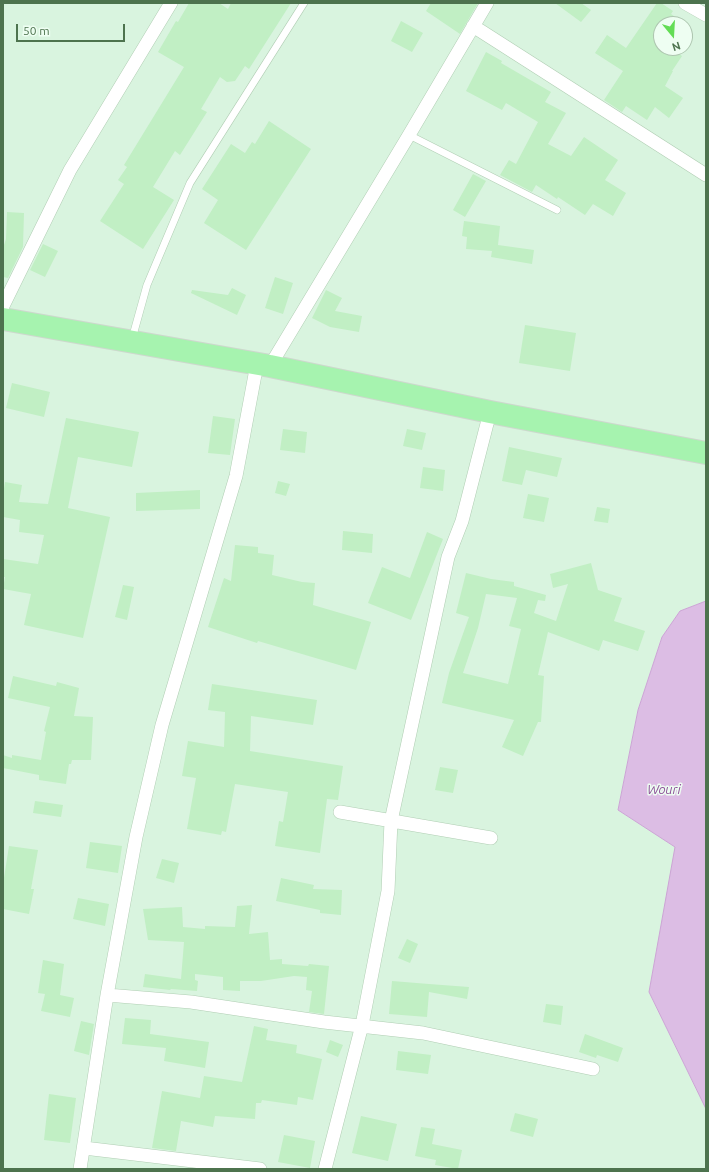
<!DOCTYPE html>
<html>
<head>
<meta charset="utf-8">
<style>
	body { margin:0 }
	#map { position:relative; width:709px; height:1172px; overflow:hidden; background:#e7fbed; font-family:Ubuntu,sans-serif }
	canvas { display:block }
	.frame { position:absolute; inset:0; border:4px solid #4d734e; pointer-events:none }
	.north { position:absolute; left:653px; top:16px; width:40px; height:40px; box-sizing:border-box; background:#eefef2; border:1px solid #aec6b0; border-radius:50%; rotate:162deg; font-size:11px; font-weight:700; line-height:16px; text-align:center; color:#4d734e }
	.north::after { content:''; display:block; margin:auto; width:14px; height:18px; background:#63dd55; clip-path:polygon(50% 0,100% 100%,50% 72%,0 100%) }
	.scale { position:absolute; left:16px; top:24px; width:109px; height:18px; box-sizing:border-box; border:2px solid #4d734e; border-top:0; padding-left:5px; font-size:12px; line-height:14px; white-space:nowrap; color:#4d734e; -webkit-text-stroke:3px #eefef2; paint-order:stroke }
</style>
</head>
<body>
<div id="map">
<canvas width="709" height="1172"></canvas>
<div class="frame"></div>
<div class="north">N</div>
<div class="scale">50 m</div>
</div>
<script>
const g = document.querySelector('canvas').getContext('2d');
g.lineJoin = 'round';
function fillPath(path, color) {
  g.fillStyle = color;
  g.fill(path, 'evenodd');
}
function toPath(rows) {
  const path = new Path2D();
  for (const r of rows) {
    path.moveTo(r[0], r[1]);
    for (let i = 2; i < r.length; i += 2) path.lineTo(r[i], r[i + 1]);
  }
  return path;
}
function trace(path, color, width, dash) {
  g.strokeStyle = color;
  g.lineWidth = width;
  g.lineCap = dash ? 'butt' : 'round';
  g.setLineDash(dash || []);
  g.stroke(path);
}
function label(font, color, halo, rows, align = 'center') {
  g.font = font + ' Ubuntu,sans-serif';
  g.lineWidth = 3;
  g.setLineDash([]);
  g.textBaseline = 'middle';
  g.strokeStyle = halo;
  g.fillStyle = color;
  for (const [text, x, y, turn = 0] of rows) {
    g.save();
    g.translate(x, y);
    g.rotate((+turn || 0) * Math.PI / 180);
    g.textAlign = isNaN(turn) ? turn : align;
    if (halo) g.strokeText(text, 0, 0);
    g.fillText(text, 0, 0);
    g.restore();
  }
}
const residential = toPath([
	[3,3,706,3,706,601,680,611,662,637,638,710,618,810,676,847,649,992,706,1109,706,1169,3,1169],
	[661,24,685,24,685,48,661,48]
]);
const water = toPath([
	[706,601,706,1109,649,992,675,847,618,810,638,710,662,637,680,611,706,601]
]);
const building = toPath([
	[189,3,219,3,228,9,231,3,291,3,249,69,245,66,235,81,227,82,220,77,201,109,207,112,180,155,175,151,153,187,174,200,143,249,100,221,124,184,118,180,127,167,124,165,184,67,158,52,176,21,178,22],
	[431,3,478,3,460,34,426,11],
	[555,3,581,3,591,10,581,22],
	[657,3,661,3,673,11,671,14,685,24,661,24,661,48,669,48,682,56,672,71,673,71,665,86,683,98,669,118,655,107,647,120,626,106,622,112,604,100,623,71,595,53,607,35,626,48],
	[401,21,423,33,412,52,391,41],
	[486,52,502,61,501,63,551,92,545,102,566,113,548,144,571,156,584,137,618,160,605,180,626,193,613,216,593,204,585,215,558,197,557,199,536,185,532,192,500,175,509,160,516,164,538,122,506,103,502,110,466,91],
	[269,121,311,149,246,250,204,223,218,200,202,189,231,144,245,153,252,142,255,144],
	[473,174,486,181,465,217,453,210],
	[7,212,24,213,23,247,8,278,3,277,3,248,6,239],
	[464,221,500,226,498,245,534,250,532,264,491,257,492,251,466,249,467,237,462,236],
	[43,244,58,251,45,277,30,270],
	[275,277,293,283,283,314,265,308],
	[232,288,246,295,237,315,191,293,192,290,228,295],
	[326,290,342,298,335,311,362,316,359,332,330,327,312,318],
	[525,325,576,333,570,371,519,363],
	[12,383,50,392,44,417,6,408],
	[213,416,235,419,230,455,208,453],
	[66,418,139,432,132,467,78,457,68,508,110,517,83,638,24,625,31,594,3,589,5,577,3,577,3,559,38,564,44,535,19,532,20,520,3,517,3,495,5,482,22,485,19,502,48,504],
	[283,429,307,432,305,453,280,450],
	[407,429,426,433,422,450,403,446],
	[509,447,562,458,557,477,526,470,522,485,502,481],
	[423,467,445,470,443,491,420,488],
	[278,481,290,484,286,496,275,493],
	[200,490,200,509,136,511,136,493],
	[528,494,549,498,544,522,523,518],
	[597,507,610,509,608,523,594,521],
	[343,531,373,534,372,553,342,550],
	[427,532,443,539,411,620,368,603,382,567,410,578],
	[235,545,258,547,258,553,274,555,272,575,302,582,315,583,313,605,371,622,356,670,258,641,257,643,208,627,224,578,231,581],
	[591,563,598,590,622,598,614,621,645,631,638,651,603,640,599,651,548,632,538,675,544,676,541,722,538,722,523,756,502,747,514,720,442,703,449,673,469,617,456,613,466,573,491,579,514,582,514,586,546,595,545,601,538,600,534,613,556,621,568,584,553,588,550,574],
	[486,594,517,598,509,626,521,629,508,684,463,673,478,628],
	[123,585,134,587,127,620,115,617],
	[13,676,56,686,57,682,79,688,74,716,93,717,91,760,72,760,71,764,69,764,66,784,39,780,39,775,3,768,3,755,12,758,12,755,41,760,46,732,44,731,50,707,8,698],
	[212,684,317,700,313,725,251,716,250,751,343,766,338,800,327,799,320,853,275,846,279,821,283,822,288,792,235,784,226,832,222,831,221,835,187,829,196,778,182,776,188,741,224,747,225,712,208,710],
	[440,767,458,770,453,793,435,790],
	[35,801,63,805,61,817,33,813],
	[90,842,122,846,118,873,86,868],
	[9,846,38,850,31,889,34,889,29,914,3,909,3,884],
	[162,859,179,863,174,883,156,878],
	[281,878,314,885,313,889,342,890,341,915,320,913,320,910,276,901],
	[78,898,109,904,105,926,73,919],
	[252,905,249,934,268,932,270,960,282,959,282,964,308,966,309,964,329,966,324,1014,309,1012,312,991,306,990,307,977,294,976,261,981,240,981,240,991,223,990,223,977,195,974,195,980,198,981,197,991,171,989,170,990,143,987,145,974,181,979,184,942,148,940,143,909,182,907,183,927,205,929,205,926,235,927,237,906],
	[407,939,418,944,410,963,398,958],
	[43,960,64,964,60,995,74,998,70,1017,41,1011,45,994,38,993],
	[392,981,429,984,469,987,467,999,429,992,427,1017,389,1014],
	[546,1004,563,1006,561,1025,543,1022],
	[125,1018,151,1020,150,1034,209,1042,205,1068,164,1061,166,1048,122,1044],
	[81,1021,94,1024,89,1055,74,1051],
	[254,1026,268,1029,266,1040,297,1045,296,1053,322,1059,313,1100,298,1097,297,1105,262,1100,261,1103,256,1103,255,1119,215,1116,213,1127,181,1121,176,1151,152,1148,162,1091,200,1098,204,1076,242,1082],
	[585,1034,623,1048,618,1062,597,1055,596,1058,579,1052],
	[330,1040,343,1045,338,1057,326,1052],
	[398,1051,431,1055,428,1074,396,1070],
	[49,1094,76,1098,70,1143,44,1140],
	[515,1113,538,1119,533,1137,510,1131],
	[361,1116,397,1124,388,1161,352,1153],
	[421,1127,435,1129,432,1144,462,1150,458,1169,435,1165,436,1160,415,1156],
	[284,1135,315,1141,310,1168,278,1162]
]);
const service = toPath([
	[409,135,557,210],
	[132,339,147,285,190,183,304,3]
]);
const minor = toPath([
	[685,3,706,15],
	[473,26,706,175],
	[3,306,70,170,171,3],
	[270,366,409,135,487,3],
	[340,812,491,838],
	[107,995,191,1002,324,1022,423,1033,593,1069],
	[84,1148,260,1169],
	[80,1169,107,995,136,837,162,725,236,476,257,364],
	[325,1169,362,1025,388,891,391,821,448,557,462,521,490,412]
]);
const trunk = toPath([
	[3,319,270,366,490,412,706,453]
]);
const waterNames = [
	["Wouri",664,790]
];
fillPath(residential, '#d9f4df');
fillPath(water, '#dcbde4');
trace(water, '#cca4d5', 1);
fillPath(building, '#c1efc4');
trace(service, '#b1ceb4', 8);
trace(minor, '#b1ceb4', 14);
trace(trunk, '#cdd8cd', 24);
trace(service, '#fff', 7);
trace(minor, '#fff', 13);
trace(trunk, '#a6f3af', 22);
label('italic 13px', '#8e529a', '#eefef2', waterNames);
</script>
</body>
</html>
